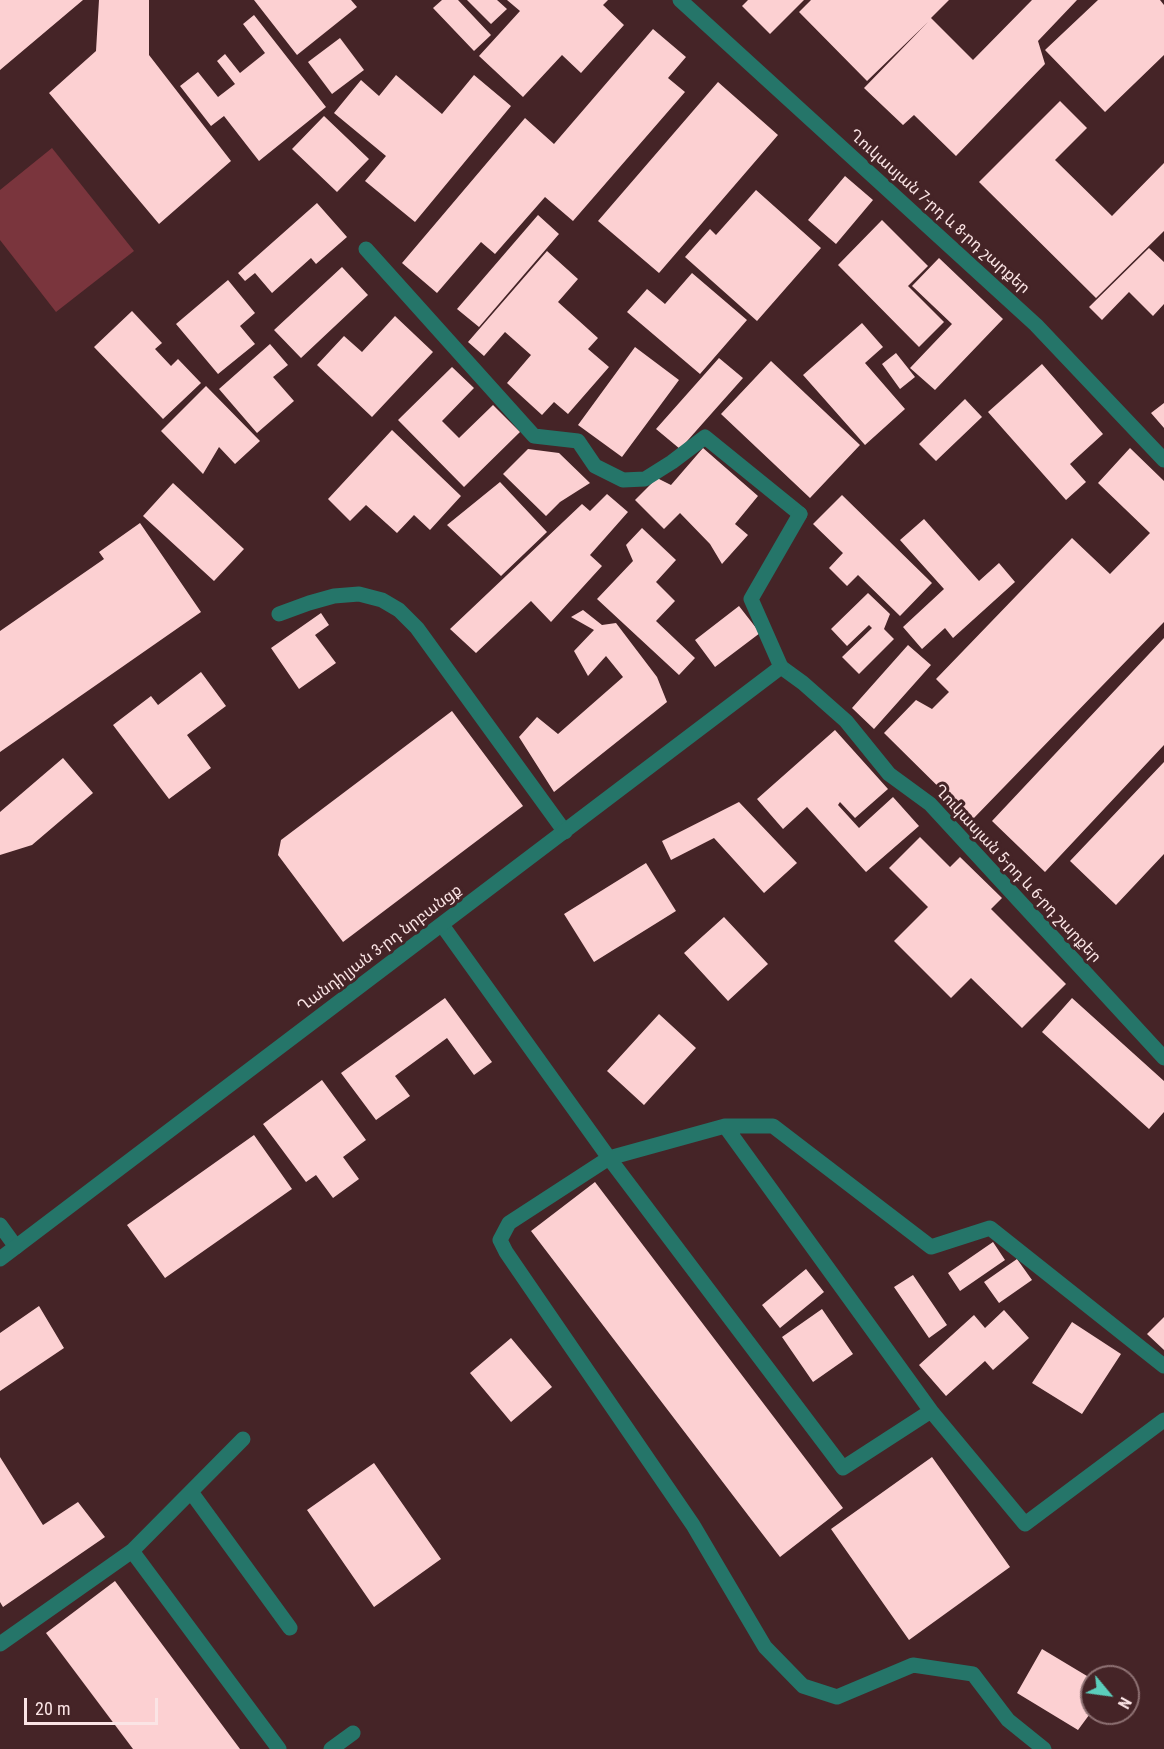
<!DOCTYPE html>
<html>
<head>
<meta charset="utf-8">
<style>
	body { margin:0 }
	#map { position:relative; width:1164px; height:1749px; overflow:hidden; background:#452427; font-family:"Roboto Condensed",sans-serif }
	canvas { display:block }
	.north { position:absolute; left:1080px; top:1665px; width:60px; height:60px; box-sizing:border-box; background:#452427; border:2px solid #8e7173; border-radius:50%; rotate:119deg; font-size:16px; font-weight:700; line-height:24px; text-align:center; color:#fbe4e5 }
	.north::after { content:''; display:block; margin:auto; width:21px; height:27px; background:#5bcebc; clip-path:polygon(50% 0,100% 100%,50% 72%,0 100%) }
	.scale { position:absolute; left:24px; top:1698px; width:134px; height:27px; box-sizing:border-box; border:3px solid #fbe4e5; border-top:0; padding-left:8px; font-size:18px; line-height:21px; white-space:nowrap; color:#fbe4e5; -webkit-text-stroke:4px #452427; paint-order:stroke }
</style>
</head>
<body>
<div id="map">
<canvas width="1164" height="1749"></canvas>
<div class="north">N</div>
<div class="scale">20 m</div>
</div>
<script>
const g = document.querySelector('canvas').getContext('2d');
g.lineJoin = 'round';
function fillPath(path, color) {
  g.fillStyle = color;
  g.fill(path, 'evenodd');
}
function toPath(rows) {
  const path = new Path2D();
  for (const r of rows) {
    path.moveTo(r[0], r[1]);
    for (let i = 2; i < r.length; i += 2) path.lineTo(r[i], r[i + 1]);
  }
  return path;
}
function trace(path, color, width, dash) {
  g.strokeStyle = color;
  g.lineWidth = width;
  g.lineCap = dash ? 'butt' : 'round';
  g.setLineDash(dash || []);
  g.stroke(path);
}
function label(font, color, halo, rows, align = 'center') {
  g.font = font + ' "Roboto Condensed","Noto Sans Armenian",sans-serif';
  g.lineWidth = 6;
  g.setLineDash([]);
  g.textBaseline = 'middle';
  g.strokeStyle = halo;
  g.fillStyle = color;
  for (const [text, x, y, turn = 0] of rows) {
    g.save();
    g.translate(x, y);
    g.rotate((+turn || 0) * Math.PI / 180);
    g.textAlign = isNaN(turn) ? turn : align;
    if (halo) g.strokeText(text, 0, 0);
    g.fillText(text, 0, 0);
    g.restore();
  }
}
const green = toPath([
	[52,148,134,251,56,312,0,240,0,190]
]);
const building = toPath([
	[0,0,83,0,0,70],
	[99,0,149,0,149,55,231,161,159,224,49,93,96,51],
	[254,0,351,0,357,7,297,55],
	[442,0,458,0,491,35,474,51,433,8],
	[467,0,497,0,507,9,491,24],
	[507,0,608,0,603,5,624,25,581,73,562,55,523,97,479,56,520,11],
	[748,0,804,0,770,34,742,6],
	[811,0,949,0,931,18,973,60,1032,0,1077,0,1038,41,1045,64,956,156,914,115,903,125,864,88,928,22,867,81,799,12],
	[1098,0,1160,0,1164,5,1164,55,1105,112,1045,50],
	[254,15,326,107,259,161,224,116,211,126,180,86,198,72,218,97,235,84,217,61,225,54,240,73,265,53,243,24],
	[653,29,686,57,668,78,685,92,573,221,545,197,495,254,481,242,437,293,402,263,525,118,554,144],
	[340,38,364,70,332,94,308,62],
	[396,75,442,114,474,75,511,106,415,222,365,181,386,156,334,113,361,80,379,96],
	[718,82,778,135,659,273,598,221],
	[1060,101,1087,128,1055,160,1112,216,1164,163,1164,231,1096,298,979,182],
	[324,116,369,159,337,192,292,149],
	[845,176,873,200,836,244,808,220],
	[756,190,821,248,757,321,685,257,710,229,716,235],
	[317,203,347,237,316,264,311,258,272,293,255,273,245,281,238,273],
	[538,215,559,234,479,327,457,309],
	[882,220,928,266,908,286,944,322,919,347,838,265],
	[1149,248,1164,262,1164,304,1153,316,1129,292,1102,320,1089,307],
	[547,251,578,279,558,302,598,338,588,349,609,367,568,414,554,402,542,415,507,383,531,355,505,332,484,356,468,342],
	[939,258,1003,319,935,390,910,368,952,324,912,286],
	[342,267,368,295,301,358,274,330],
	[692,273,747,320,700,374,627,312,647,289,665,304],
	[228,280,255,313,240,326,255,344,218,374,176,324],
	[132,311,162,343,155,349,171,366,178,359,201,383,163,419,94,347],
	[395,316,433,352,372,417,317,365,344,336,362,352],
	[862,323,883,347,865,363,905,409,865,445,803,375],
	[270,344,288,365,273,377,294,401,257,433,219,389],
	[635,347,679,380,622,457,578,425],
	[896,353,915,377,900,389,882,364],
	[719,358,743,378,680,449,656,429],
	[771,361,860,445,810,498,721,414],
	[1042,364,1103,434,1070,464,1086,482,1066,500,988,412],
	[452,367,474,388,442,421,459,438,493,405,520,432,464,487,398,420],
	[206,386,260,441,235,464,219,447,203,474,161,431],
	[965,399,982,417,936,461,919,444],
	[1164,403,1164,428,1151,413],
	[392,430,461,496,430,530,414,515,397,533,366,505,350,521,328,499],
	[703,448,758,496,735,524,748,535,722,564,710,544,680,513,664,529,635,500,657,478,671,485],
	[1130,448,1164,481,1164,622,972,820,884,733,916,700,932,709,949,692,936,679,1072,538,1110,574,1150,533,1098,483],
	[528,449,559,453,590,483,560,502,546,516,503,474],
	[500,482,547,532,501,576,447,525],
	[173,483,244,549,214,581,143,516],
	[607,494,628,512,590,555,602,566,551,622,531,601,476,653,450,629,582,504,590,511],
	[842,495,932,583,900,616,858,575,847,586,829,568,843,553,813,524],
	[924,519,979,581,999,563,1015,582,953,638,945,628,922,649,903,627,944,589,900,540],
	[140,523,201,612,0,752,0,631,104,559,99,552],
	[642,528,676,560,656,582,675,601,656,621,695,658,679,675,597,599,633,561,626,545],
	[868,593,890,614,884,629,894,639,859,674,842,657,872,628,869,625,847,646,831,629],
	[739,606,760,633,715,667,695,640],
	[583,610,602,625,616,623,657,677,667,702,554,792,519,737,537,717,558,734,623,677,606,656,588,676,574,651,594,630,571,617],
	[321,613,329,625,315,635,336,663,299,689,271,648],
	[1164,638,1164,745,1045,872,992,821],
	[908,645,931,665,874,729,852,708],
	[201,672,226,706,187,735,211,768,169,799,113,725,151,696,158,705],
	[452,711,523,806,343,942,278,855,281,840],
	[835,730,888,789,855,818,840,802,838,805,859,828,893,797,919,826,866,872,807,807,783,829,757,799],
	[63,758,93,793,32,845,0,855,0,812],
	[1164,762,1164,854,1116,905,1070,861],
	[739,802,797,863,764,893,714,838,671,860,662,841],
	[920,837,950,867,960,857,1002,898,991,909,1066,984,1022,1028,971,978,951,998,894,941,928,907,889,868],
	[646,863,676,911,594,962,564,914],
	[724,917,768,964,728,1001,684,953],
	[445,998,492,1062,474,1075,447,1038,395,1076,410,1096,376,1120,341,1073],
	[1072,998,1164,1081,1164,1112,1149,1129,1042,1032],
	[659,1014,696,1048,644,1105,607,1071],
	[322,1080,366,1140,343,1157,359,1179,333,1198,316,1175,306,1182,263,1124],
	[254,1135,292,1189,165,1278,127,1225],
	[595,1182,843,1508,780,1557,531,1231],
	[993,1242,1005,1260,960,1291,948,1273],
	[1017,1259,1032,1280,999,1303,984,1282],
	[806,1269,824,1292,780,1328,762,1305],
	[913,1275,947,1325,929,1338,894,1287],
	[39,1306,64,1348,0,1391,0,1333],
	[822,1309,853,1354,813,1382,782,1337],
	[1004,1310,1029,1338,993,1370,985,1361,946,1396,919,1365,974,1315,985,1328],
	[1164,1317,1164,1350,1147,1334],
	[1072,1322,1121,1354,1082,1414,1032,1383],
	[511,1338,552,1387,511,1422,470,1373],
	[0,1457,43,1525,78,1502,105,1537,3,1607,0,1602],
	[932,1457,1010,1567,909,1640,831,1529],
	[374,1463,441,1559,374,1607,307,1510],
	[115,1581,240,1749,133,1749,46,1633],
	[1042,1649,1092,1679,1092,1711,1078,1730,1017,1693]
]);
const lane = toPath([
	[366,249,534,436,578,441,595,466,623,480,645,479,672,462,705,437,800,514],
	[279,614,309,603,334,596,359,594,382,600,399,610,417,628,565,832],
	[781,667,803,683,846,721,889,774,930,804,1164,1058],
	[442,925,609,1158,725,1126,773,1126,931,1247,990,1228,1164,1366],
	[725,1126,931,1411],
	[0,1225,16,1247],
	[191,1492,290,1628],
	[132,1551,279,1749],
	[0,1644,132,1551,243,1439],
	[331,1749,353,1733],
	[1044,1749,1008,1720,973,1674,913,1665,837,1697,803,1686,765,1647,693,1525,506,1252,500,1240,509,1223,609,1158,843,1468,931,1411,1025,1524,1164,1420]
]);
const street = toPath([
	[680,0,1036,325,1164,460],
	[0,1259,781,667,751,599,800,514]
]);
const streetNames = [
	["Ղուկասյան 7-րդ և 8-րդ շարքեր",939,212,42],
	["Ղուկասյան 5-րդ և 6-րդ շարքեր",1017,874,47],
	["Ղանդիլյան 3-րդ նրբանցք",380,949,-37]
];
fillPath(green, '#7a353d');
fillPath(building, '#fcd0d2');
trace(lane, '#257569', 15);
trace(street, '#257569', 15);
label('16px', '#fbe4e5', '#452427', streetNames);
</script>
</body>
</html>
